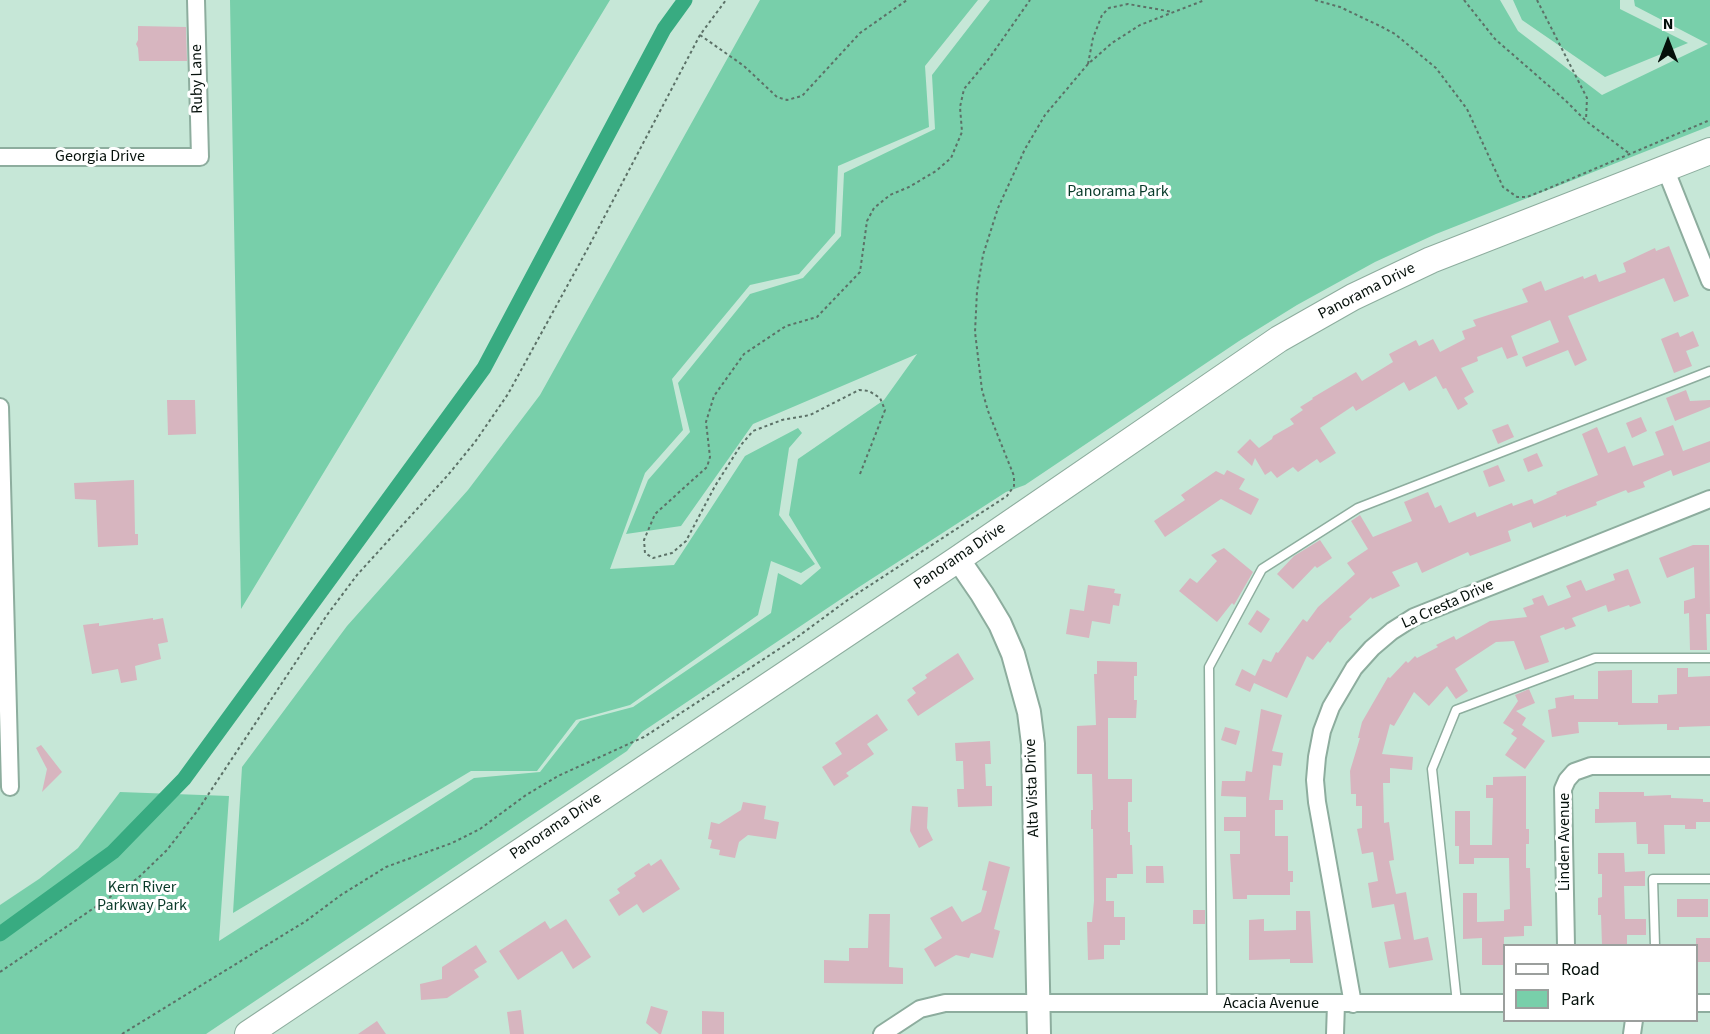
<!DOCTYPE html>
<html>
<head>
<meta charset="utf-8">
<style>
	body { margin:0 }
	#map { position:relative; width:1710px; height:1034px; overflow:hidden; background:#c6e7d7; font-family:"Source Sans 3",sans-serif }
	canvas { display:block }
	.legend { position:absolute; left:1503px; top:944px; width:195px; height:78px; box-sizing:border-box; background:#fff; border:2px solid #9b9f9d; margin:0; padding:8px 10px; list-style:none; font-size:18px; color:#05100b }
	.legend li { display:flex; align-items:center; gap:12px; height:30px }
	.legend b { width:30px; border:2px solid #9b9f9d }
	.north { position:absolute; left:1638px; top:12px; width:60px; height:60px; -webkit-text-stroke:4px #fff; paint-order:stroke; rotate:0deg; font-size:16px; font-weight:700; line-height:24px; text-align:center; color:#05100b }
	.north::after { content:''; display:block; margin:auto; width:21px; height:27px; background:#05100b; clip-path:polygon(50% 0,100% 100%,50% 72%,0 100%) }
</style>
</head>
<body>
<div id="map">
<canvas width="1710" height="1034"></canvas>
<ul class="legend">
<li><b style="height:8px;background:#fff"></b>Road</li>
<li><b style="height:16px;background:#78cfaa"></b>Park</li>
</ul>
<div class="north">N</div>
</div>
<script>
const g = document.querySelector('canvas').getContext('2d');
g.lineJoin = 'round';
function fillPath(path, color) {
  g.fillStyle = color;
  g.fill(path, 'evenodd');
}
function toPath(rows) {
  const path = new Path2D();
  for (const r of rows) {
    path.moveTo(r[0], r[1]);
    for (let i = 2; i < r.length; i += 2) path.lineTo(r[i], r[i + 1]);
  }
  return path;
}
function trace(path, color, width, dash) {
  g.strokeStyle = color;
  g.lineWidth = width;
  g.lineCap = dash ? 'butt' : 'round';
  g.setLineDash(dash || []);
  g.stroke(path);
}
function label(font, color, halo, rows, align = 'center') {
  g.font = font + ' "Source Sans 3",sans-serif';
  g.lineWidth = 6;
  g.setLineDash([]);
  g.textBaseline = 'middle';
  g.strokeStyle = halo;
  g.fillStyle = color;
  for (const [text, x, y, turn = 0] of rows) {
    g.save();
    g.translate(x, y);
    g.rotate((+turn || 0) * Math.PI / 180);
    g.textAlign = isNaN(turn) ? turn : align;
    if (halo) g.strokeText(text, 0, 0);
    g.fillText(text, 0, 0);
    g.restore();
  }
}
const green = toPath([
	[230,0,610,0,241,609],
	[760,0,978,0,925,66,929,127,838,166,835,233,799,274,750,285,672,379,683,430,645,473,610,569,674,565,745,456,798,428,802,433,789,448,779,515,815,564,801,573,771,561,758,615,630,705,576,720,537,771,471,771,233,913,242,767,347,626,468,490,540,395],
	[990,0,1500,0,1518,31,1602,95,1708,44,1635,6,1634,0,1710,0,1710,126,1436,234,1375,262,1297,305,1239,341,1025,485,1006,492,859,587,642,732,627,751,206,1034,0,1034,0,905,39,879,78,848,120,792,229,796,219,941,474,778,540,772,580,721,633,707,771,613,778,573,801,585,821,568,789,515,798,459,884,400,917,354,753,424,681,526,626,534,648,480,690,432,678,383,750,294,803,278,841,236,844,173,935,129,932,75],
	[1513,0,1620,0,1620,9,1688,43,1605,77,1522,20]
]);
const canal = toPath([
	[0,934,113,852,184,779,484,368,664,29,685,0]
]);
const building = toPath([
	[138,26,186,27,187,61,139,61,138,48,136,44,138,40],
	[1669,246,1689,296,1674,302,1664,278,1568,316,1587,360,1575,366,1568,350,1526,367,1522,357,1559,342,1550,320,1511,336,1518,355,1507,359,1502,347,1477,357,1478,361,1461,368,1474,392,1464,398,1468,404,1458,410,1446,388,1443,389,1436,376,1409,391,1404,382,1356,411,1353,406,1320,428,1336,453,1320,463,1317,459,1298,472,1293,467,1277,478,1271,471,1265,475,1255,458,1252,466,1237,452,1250,439,1259,448,1272,439,1273,436,1294,424,1290,419,1303,410,1300,407,1313,399,1312,398,1356,372,1362,381,1393,362,1389,354,1416,340,1419,346,1433,339,1440,352,1465,339,1462,331,1476,326,1473,320,1528,302,1522,289,1541,281,1545,291,1583,276,1584,279,1596,274,1599,282,1626,272,1623,263,1655,248,1656,251],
	[1693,331,1699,346,1686,351,1692,366,1674,373,1661,339,1678,332,1680,337],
	[1686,390,1690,401,1710,400,1710,407,1675,421,1666,398],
	[167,400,195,400,196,434,168,435],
	[1641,417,1647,431,1632,438,1626,423],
	[1508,424,1514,437,1498,444,1492,430],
	[1673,425,1683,451,1710,441,1710,462,1673,476,1671,470,1643,482,1645,487,1628,493,1626,490,1596,502,1597,505,1566,517,1566,515,1533,528,1531,522,1508,531,1511,541,1470,556,1468,552,1422,573,1417,562,1392,572,1400,586,1372,599,1371,597,1349,617,1352,619,1339,631,1330,643,1328,641,1313,660,1307,656,1287,698,1254,683,1250,692,1235,685,1242,669,1255,676,1263,659,1271,662,1276,652,1278,653,1303,619,1307,622,1318,607,1355,574,1347,563,1368,549,1351,521,1360,515,1373,537,1412,521,1404,502,1428,492,1435,508,1441,505,1449,523,1475,512,1477,517,1512,503,1513,506,1532,499,1534,504,1557,494,1556,492,1598,475,1582,434,1597,427,1608,453,1625,446,1633,466,1664,455,1655,432],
	[1537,453,1543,466,1528,472,1523,459],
	[1498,465,1505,481,1489,487,1483,471],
	[1227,470,1245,479,1239,489,1259,499,1251,515,1221,499,1165,537,1154,521,1185,500,1181,495,1216,471,1224,475],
	[134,480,135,534,138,534,138,545,98,547,96,500,75,499,74,483],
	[1320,540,1332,558,1317,568,1315,566,1293,589,1277,574,1294,556],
	[1693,545,1709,545,1710,614,1706,614,1707,650,1690,650,1689,613,1684,614,1684,601,1695,598,1694,567,1667,578,1659,558],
	[1224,548,1253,572,1234,605,1232,603,1217,622,1179,591,1190,578,1197,583,1217,561,1211,555],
	[1628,569,1641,603,1630,607,1629,605,1608,612,1606,605,1572,618,1576,626,1565,630,1564,627,1540,636,1549,662,1525,670,1514,641,1496,642,1455,669,1468,691,1456,699,1447,686,1429,706,1414,692,1394,726,1390,724,1382,754,1413,757,1412,770,1390,768,1390,783,1383,783,1384,823,1389,822,1394,860,1389,861,1396,894,1406,892,1414,940,1428,937,1433,960,1389,968,1384,942,1401,939,1394,904,1372,908,1368,883,1378,881,1373,852,1362,854,1357,829,1362,828,1362,806,1356,806,1356,794,1351,794,1350,771,1360,738,1358,738,1362,722,1388,677,1390,678,1406,661,1408,663,1415,656,1417,658,1438,647,1436,645,1454,636,1456,640,1490,621,1527,617,1523,608,1534,604,1532,599,1543,595,1548,606,1571,597,1566,586,1581,580,1586,591,1615,580,1613,574],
	[1088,585,1115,589,1114,593,1121,594,1119,606,1113,605,1110,624,1092,621,1089,638,1066,634,1070,609,1084,611],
	[1257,610,1270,619,1261,633,1248,624],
	[153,618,153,620,163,618,168,642,158,644,161,659,135,666,137,680,121,683,118,669,92,674,83,625,99,623,99,626],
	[958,653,974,679,918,716,907,700,916,693,912,688,927,678,925,675],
	[1097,661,1137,662,1137,676,1134,676,1134,700,1137,700,1136,718,1108,718,1108,779,1132,779,1132,802,1128,802,1128,832,1130,832,1130,845,1132,845,1133,874,1117,874,1117,878,1106,878,1106,901,1114,901,1114,917,1125,917,1125,940,1120,940,1120,945,1104,945,1104,959,1088,960,1087,922,1092,922,1094,901,1093,829,1091,829,1091,810,1093,810,1092,774,1077,774,1077,726,1096,725,1094,674,1097,674],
	[1677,668,1688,668,1688,677,1710,676,1710,726,1679,727,1679,730,1667,730,1667,724,1618,725,1618,722,1578,722,1579,733,1552,737,1548,710,1556,708,1555,698,1574,695,1574,699,1598,699,1598,671,1632,670,1632,703,1658,703,1658,695,1677,694],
	[1529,689,1535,703,1516,711,1526,718,1522,725,1545,741,1525,769,1505,755,1517,738,1511,734,1514,730,1503,723,1518,701,1515,695],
	[1261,709,1282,715,1272,751,1283,753,1281,766,1273,765,1269,800,1283,800,1283,810,1275,810,1275,836,1288,836,1288,871,1293,871,1293,882,1290,882,1290,895,1247,895,1247,899,1233,899,1230,854,1240,854,1240,831,1224,831,1224,817,1246,817,1246,797,1221,796,1222,781,1245,781,1246,771,1252,772],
	[877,714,888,730,867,744,874,754,846,773,849,776,834,786,822,767,842,754,835,743],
	[1225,727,1240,731,1236,745,1221,740],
	[990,741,991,764,985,764,986,786,992,786,992,806,958,807,957,789,964,789,963,761,956,761,955,743],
	[41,745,62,772,42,792,47,769,36,748],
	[1526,776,1526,829,1529,829,1529,844,1526,844,1526,868,1530,868,1532,926,1524,926,1524,936,1504,937,1504,965,1482,965,1482,938,1463,939,1463,893,1477,893,1477,922,1504,921,1504,910,1510,909,1509,858,1474,858,1474,864,1459,864,1459,846,1455,846,1455,811,1470,811,1470,845,1492,845,1493,798,1486,798,1486,785,1493,785,1493,777],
	[1599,792,1644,792,1644,796,1671,795,1671,798,1703,799,1703,802,1710,802,1710,822,1696,822,1696,829,1685,829,1685,825,1664,825,1665,854,1648,854,1648,844,1637,844,1636,822,1595,823,1595,809,1599,809],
	[743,802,766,806,764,819,779,822,776,839,748,835,739,842,735,858,719,855,720,850,710,848,712,840,708,839,711,822,719,824,741,810],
	[912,806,928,807,927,828,933,840,919,848,910,831],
	[1598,853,1624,853,1625,872,1645,871,1645,886,1624,886,1625,919,1646,919,1646,935,1627,935,1627,945,1602,945,1601,915,1598,915,1598,898,1602,897,1602,874,1598,874],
	[661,859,680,889,643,913,637,904,619,916,609,900,620,893,617,889,636,876,634,873,649,863,651,866],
	[989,861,1010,867,994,929,1000,931,993,958,971,953,969,958,956,955,935,967,924,949,942,938,930,918,952,906,962,922,981,912,987,891,982,890],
	[1146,866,1163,866,1164,883,1146,883],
	[1677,899,1708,899,1708,917,1677,917],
	[1193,910,1205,910,1205,924,1193,924],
	[1296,911,1310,911,1313,963,1290,963,1290,959,1249,960,1249,920,1264,919,1264,931,1296,930],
	[869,914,890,914,889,967,903,968,903,984,824,983,824,960,849,961,849,948,868,948],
	[566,919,591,957,573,969,562,951,518,980,499,951,545,921,550,929],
	[1696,938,1710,938,1710,962,1696,962],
	[476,945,487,962,474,970,479,977,447,998,421,1000,420,984,442,979,442,967],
	[651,1006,668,1011,661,1034,659,1034,646,1023],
	[521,1010,524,1034,510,1034,507,1012],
	[702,1011,724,1012,724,1034,702,1034],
	[377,1021,386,1034,358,1034]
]);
const path = toPath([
	[1315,0,1340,7,1382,27,1395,34,1436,68,1467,109,1503,187,1517,197,1527,197,1547,189,1710,120],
	[1464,0,1495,39,1565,100,1586,121,1630,154],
	[1537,0,1587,98,1586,120],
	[700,35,744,66,777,97,787,100,802,96,860,33,907,0],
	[1088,64,1093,38,1102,15,1109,8,1128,4,1173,12],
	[860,474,885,410,880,398,869,391,859,390,810,415,782,420,753,431,741,445,715,486,686,541,672,553,653,558,645,553,644,540,655,514,707,467,710,457,706,422,714,396,744,354,786,326,817,317,860,272,867,221,874,208,890,195,909,187,936,171,951,158,962,132,960,107,964,89,988,60,1030,0],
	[0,972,138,878,167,850,198,810,327,615,357,575,448,475,475,442,508,394,588,248,700,35,726,0],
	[122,1034,306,921,341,895,386,867,452,843,480,829,526,795,558,776,644,737,796,638,849,599,1007,496,1014,486,1014,476,988,411,982,390,975,332,977,291,983,255,998,208,1025,149,1045,115,1088,64,1112,43,1140,25,1205,0]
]);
const lane = toPath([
	[1655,946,1653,879,1710,879],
	[1457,1003,1432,769,1456,710,1595,658,1710,658],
	[1212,1004,1209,667,1262,569,1358,508,1710,371]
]);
const street = toPath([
	[0,157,200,157,196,0],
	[1665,168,1710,281],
	[0,407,10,787],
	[1566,946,1563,789,1567,780,1574,772,1591,766,1710,766],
	[1696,1003,1710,1003],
	[1353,1004,1317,802,1315,780,1317,757,1322,731,1331,707,1354,668,1372,648,1392,631,1414,617,1710,499],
	[882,1034,920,1009,945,1003,1504,1003],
	[1335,1034,1336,1004],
	[1632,1034,1634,1020]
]);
const secondary = toPath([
	[958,559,982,594,1000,624,1013,654,1029,712,1033,744,1039,1034]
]);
const primary = toPath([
	[248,1034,958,559,1279,339,1353,297,1431,260,1710,151]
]);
const streetNames = [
	["Ruby Lane",198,79,-91],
	["Georgia Drive",100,157],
	["Panorama Drive",1367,292,-27],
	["Panorama Drive",960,557,-34],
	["La Cresta Drive",1448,605,-24],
	["Alta Vista Drive",1033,788,-92],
	["Panorama Drive",556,827,-34],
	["Linden Avenue",1565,842,-90],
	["Acacia Avenue",1271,1004]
];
const parkNames = [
	["Panorama Park",1118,192],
	["Kern River",142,888],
	["Parkway Park",142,906]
];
fillPath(green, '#78cfaa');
trace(canal, '#38ab81', 15);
fillPath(building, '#d7b5bf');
trace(lane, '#8dad9e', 11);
trace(street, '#8dad9e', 20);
trace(secondary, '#8dad9e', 26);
trace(primary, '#8dad9e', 28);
trace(path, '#5c7167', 2, [3, 3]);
trace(lane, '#fff', 8);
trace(street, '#fff', 16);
trace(secondary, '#fff', 22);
trace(primary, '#fff', 26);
label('16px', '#05100b', '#fff', streetNames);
label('16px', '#083a29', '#fff', parkNames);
</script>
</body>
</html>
